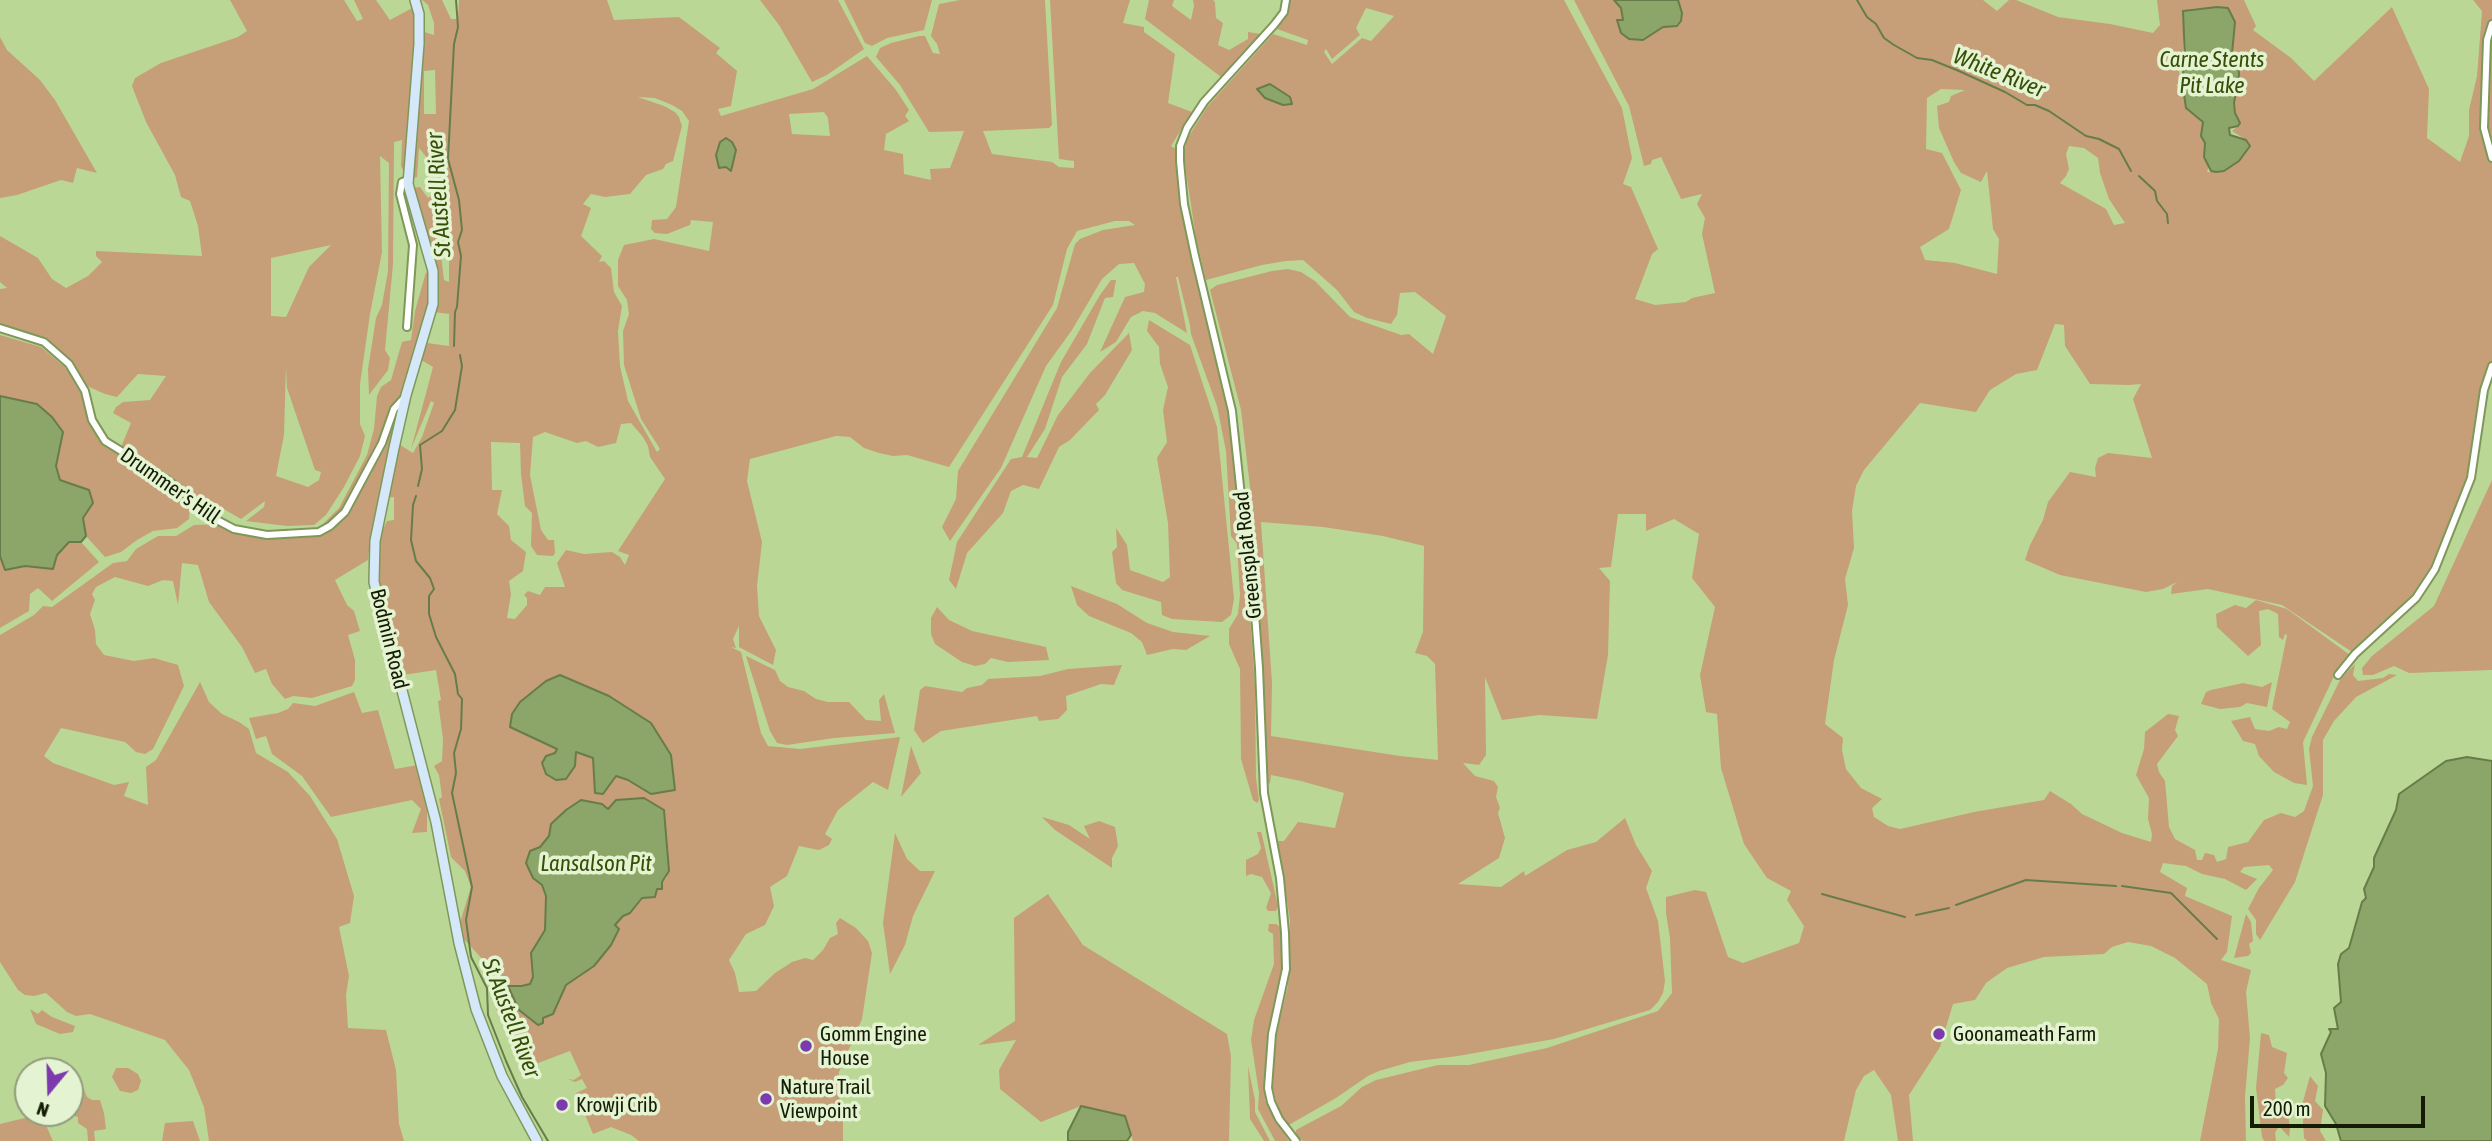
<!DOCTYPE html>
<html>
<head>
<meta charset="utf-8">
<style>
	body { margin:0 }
	#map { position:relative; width:2492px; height:1141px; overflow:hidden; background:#bbd795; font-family:"Asap Condensed",sans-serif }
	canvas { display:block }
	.north { position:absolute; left:14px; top:1057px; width:70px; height:70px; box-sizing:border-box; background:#e4f3d1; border:2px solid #919d7f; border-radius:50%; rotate:199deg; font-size:19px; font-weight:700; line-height:28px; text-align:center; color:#141d04 }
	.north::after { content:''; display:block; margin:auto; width:24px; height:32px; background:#7c3aae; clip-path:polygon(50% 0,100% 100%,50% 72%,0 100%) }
	.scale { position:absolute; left:2250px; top:1096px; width:175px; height:32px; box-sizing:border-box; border:4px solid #141d04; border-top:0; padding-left:9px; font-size:21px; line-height:24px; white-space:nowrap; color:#141d04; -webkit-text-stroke:5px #e4f3d1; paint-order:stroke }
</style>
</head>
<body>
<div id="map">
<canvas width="2492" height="1141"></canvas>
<div class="north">N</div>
<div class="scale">200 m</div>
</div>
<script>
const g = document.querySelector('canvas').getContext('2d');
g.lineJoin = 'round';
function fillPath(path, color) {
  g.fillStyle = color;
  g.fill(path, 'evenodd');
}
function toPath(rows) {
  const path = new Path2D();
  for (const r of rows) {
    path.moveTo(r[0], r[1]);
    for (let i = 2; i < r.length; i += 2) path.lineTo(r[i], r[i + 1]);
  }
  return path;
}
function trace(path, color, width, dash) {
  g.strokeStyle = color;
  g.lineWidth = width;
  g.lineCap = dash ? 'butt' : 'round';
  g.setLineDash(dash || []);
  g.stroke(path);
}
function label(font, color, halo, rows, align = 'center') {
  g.font = font + ' "Asap Condensed",sans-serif';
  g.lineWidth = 7;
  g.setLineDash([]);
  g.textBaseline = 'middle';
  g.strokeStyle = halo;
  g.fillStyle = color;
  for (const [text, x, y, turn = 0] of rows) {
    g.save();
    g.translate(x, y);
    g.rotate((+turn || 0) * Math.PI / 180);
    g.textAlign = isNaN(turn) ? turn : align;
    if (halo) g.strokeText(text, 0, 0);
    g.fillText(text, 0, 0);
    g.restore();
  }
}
const green = toPath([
	[230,0,344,0,357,21,363,19,354,0,376,0,390,20,414,7,414,50,405,174,401,166,402,140,394,142,393,264,385,350,390,358,388,370,369,395,368,369,376,318,382,305,388,271,389,163,380,156,382,252,370,314,360,384,360,424,365,436,360,456,344,487,326,515,314,525,287,526,246,521,264,507,265,501,241,519,201,496,196,498,167,473,121,447,131,423,113,413,116,407,123,402,150,400,166,376,138,374,117,397,105,394,87,386,72,361,46,339,0,325,0,289,7,288,0,282,0,236,38,258,52,279,66,288,88,276,102,262,96,256,96,251,202,256,198,226,190,201,181,197,175,175,146,122,132,86,135,78,161,63,238,37,247,31],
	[331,245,309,267,286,317,271,316,271,258],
	[286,366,287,388,315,470,321,472,319,480,308,487,276,476,284,435],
	[422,0,442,0,451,19,458,19,459,0,607,0,614,20,679,17,720,48,716,53,737,71,731,106,718,109,721,116,813,89,867,56,896,90,909,110,905,116,909,121,886,134,884,150,903,154,904,174,931,180,930,169,950,168,964,131,929,132,900,85,876,57,880,48,891,43,919,36,925,36,933,53,940,54,937,44,931,36,939,4,960,0,1045,0,1052,125,1049,128,983,131,992,154,1052,162,1059,167,1074,168,1074,161,1059,159,1050,0,1130,0,1123,23,1144,27,1144,32,1175,54,1168,103,1192,112,1171,146,1176,149,1182,212,1229,411,1250,618,1255,686,1256,778,1259,800,1257,803,1253,800,1241,759,1240,669,1229,644,1229,629,1238,614,1240,595,1237,544,1231,536,1226,451,1217,406,1191,334,1190,325,1178,277,1176,277,1187,333,1155,313,1143,311,1131,317,1116,342,1100,352,1125,297,1144,292,1145,284,1134,263,1119,264,1102,279,1072,330,1046,366,1001,468,950,541,942,527,956,499,958,471,1057,308,1075,244,1080,239,1103,230,1135,225,1129,221,1115,221,1077,231,1067,249,1053,305,949,467,907,455,893,456,879,453,864,448,850,437,836,436,750,459,747,481,762,542,757,586,759,616,776,650,773,665,739,647,739,626,733,639,736,648,731,647,741,652,761,733,768,746,800,749,900,737,888,790,873,782,838,810,825,834,832,839,829,845,819,850,799,846,787,876,770,887,774,906,765,925,746,934,729,960,735,973,739,992,756,991,775,973,792,962,805,958,813,960,823,950,830,938,838,934,836,923,840,918,856,928,868,941,872,953,862,1019,839,1072,837,1086,843,1114,843,1141,639,1141,631,1135,611,1127,593,1134,576,1093,587,1088,582,1079,575,1082,568,1079,574,1080,581,1075,570,1051,525,1068,516,1044,509,1036,495,1006,491,975,484,961,463,938,460,925,462,916,471,887,465,871,451,857,439,799,442,797,439,775,434,766,442,761,443,739,438,701,441,700,436,670,403,675,382,604,379,579,378,540,387,521,394,520,394,497,387,498,397,443,413,453,422,437,434,403,431,401,411,449,433,367,421,360,427,343,449,346,449,314,434,312,438,289,436,265,413,188,420,187,428,198,440,189,437,170,419,148,417,177,413,178,411,174,421,31,434,35,434,23,428,5],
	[435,70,436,114,424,114,424,71],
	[638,97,655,98,672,105,682,111,689,121,676,207,667,219,652,220,651,229,655,233,667,234,690,225,691,220,713,222,709,251,654,239,624,245,618,260,618,286,627,300,629,314,623,331,624,365,641,419,660,449,657,452,628,401,620,366,618,331,622,306,614,292,611,268,604,261,599,262,602,256,581,236,591,208,583,204,591,194,605,197,630,194,646,175,663,169,666,164,673,161,682,126,679,117,675,112,664,106],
	[824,112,828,118,830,136,792,134,789,114],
	[448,228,449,233,449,282,444,280,438,230],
	[631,423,643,437,648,446,650,457,665,479,618,551,629,555,625,565,620,557,612,552,584,554,566,550,557,563,565,587,545,587,540,595,528,591,524,595,527,598,527,605,515,619,507,618,511,594,509,581,523,571,526,552,511,540,509,526,497,514,502,490,492,490,491,442,520,443,521,474,525,506,532,513,531,546,537,555,553,556,555,553,554,540,548,540,541,530,530,475,533,437,545,432,577,443,586,441,598,447,616,443,621,424],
	[581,800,602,804,608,809,667,877,657,889,654,897,642,898,630,913,623,916,614,925,618,929,610,945,594,966,566,985,558,1005,543,1018,542,1023,538,1025,519,1010,508,986,530,984,533,977,531,953,545,930,546,896,542,885,533,878,540,847,549,836,551,824,566,810],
	[760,0,838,0,864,49,827,75,812,82,779,25],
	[844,0,932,0,924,30,887,38,872,46,865,43],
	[1149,0,1174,0,1172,6,1191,20,1194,6,1193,0,1213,0,1215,2,1216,18,1223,23,1218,45,1229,50,1248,39,1248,32,1261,34,1221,77,1145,19],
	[1288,0,1564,0,1622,108,1632,158,1623,184,1631,187,1658,249,1652,254,1635,299,1655,305,1686,302,1692,298,1715,293,1702,234,1705,218,1697,204,1702,194,1681,199,1661,157,1652,160,1651,164,1644,166,1629,106,1574,0,1614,0,1621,8,1623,20,1617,20,1642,40,1682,13,1678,0,1983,0,1997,11,2009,0,2016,0,2058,17,2110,24,2153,33,2160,25,2157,0,2244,0,2256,26,2253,30,2291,58,2314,81,2392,7,2429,89,2427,138,2460,162,2469,136,2469,110,2477,76,2482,11,2473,0,2492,0,2492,366,2484,390,2471,478,2442,549,2416,598,2355,654,2282,605,2208,589,2171,594,2172,586,2177,582,2163,589,2146,592,2060,575,2025,560,2030,545,2043,520,2048,502,2070,472,2096,477,2095,468,2098,458,2108,453,2152,458,2133,399,2141,384,2129,385,2090,384,2065,346,2064,325,2055,324,2037,370,2016,374,1990,390,1976,412,1920,403,1864,470,1856,486,1852,511,1854,548,1845,579,1848,605,1834,660,1825,724,1843,738,1842,750,1846,769,1861,788,1882,799,1872,808,1874,817,1888,826,1900,829,1974,812,2044,800,2050,791,2071,804,2082,814,2122,833,2151,842,2152,834,2148,819,2149,798,2136,775,2144,749,2145,732,2168,714,2179,716,2175,730,2178,736,2157,764,2159,772,2165,781,2169,827,2175,839,2195,850,2197,860,2202,860,2205,853,2214,855,2217,862,2226,859,2228,847,2248,842,2264,820,2281,813,2295,817,2304,811,2313,786,2309,749,2312,737,2340,680,2355,664,2353,675,2358,681,2383,678,2389,674,2397,675,2356,697,2334,721,2323,740,2323,795,2295,882,2260,940,2256,934,2256,920,2248,909,2259,888,2273,870,2269,865,2244,867,2240,872,2257,879,2246,890,2225,879,2202,874,2186,866,2163,863,2160,872,2187,888,2185,896,2232,916,2227,952,2221,960,2251,970,2246,992,2250,1038,2245,1097,2246,1141,2200,1141,2218,1049,2219,1019,2211,1003,2207,984,2175,958,2151,946,2128,942,2112,947,2104,954,2044,957,2007,968,1986,983,1975,1000,1953,1004,1940,1047,1909,1095,1913,1141,1898,1141,1891,1095,1874,1070,1864,1076,1856,1090,1844,1141,1303,1141,1296,1135,1296,1130,1341,1106,1362,1087,1376,1080,1438,1065,1469,1065,1547,1048,1658,1011,1672,993,1670,938,1666,913,1666,897,1695,890,1706,892,1728,957,1743,963,1799,943,1804,926,1787,900,1791,891,1767,878,1744,844,1721,768,1717,714,1706,712,1700,675,1715,607,1692,578,1699,534,1674,519,1646,531,1646,514,1618,514,1611,567,1599,568,1610,581,1608,655,1597,719,1539,715,1502,720,1485,677,1486,755,1479,765,1463,763,1475,776,1494,781,1498,787,1496,797,1500,808,1498,813,1505,838,1499,858,1458,884,1501,887,1524,871,1525,876,1567,850,1596,842,1625,818,1636,845,1652,871,1646,888,1658,921,1665,981,1663,993,1658,1002,1650,1010,1554,1039,1458,1056,1410,1062,1379,1071,1368,1076,1336,1098,1287,1126,1278,1108,1272,1087,1276,1035,1288,986,1290,921,1281,859,1276,841,1284,841,1298,822,1335,828,1344,793,1301,781,1271,775,1270,783,1265,785,1263,679,1254,521,1241,410,1210,290,1217,285,1272,271,1288,269,1301,272,1315,281,1350,317,1401,335,1409,334,1433,354,1446,316,1415,292,1400,293,1397,315,1391,324,1367,318,1354,312,1337,290,1303,260,1286,261,1262,265,1206,280,1196,238,1184,159,1186,141,1207,107,1273,34,1307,45,1308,40,1277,29,1286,13],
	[2217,7,2228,8,2235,22,2232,41,2232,54,2238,58,2239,66,2234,103,2238,126,2232,131,2246,140,2250,146,2239,161,2224,171,2216,172,2207,172,2209,166,2204,157,2205,143,2201,136,2203,122,2187,108,2186,96,2181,92,2181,88,2176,85,2180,83,2181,77,2177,67,2180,65,2179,61,2183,51,2184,16,2190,9],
	[1366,8,1394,16,1371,41,1362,38,1332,64,1324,52,1326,49,1332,59,1360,35,1356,28],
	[1941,89,1965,90,1951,96,1949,102,1937,106,1939,128,1954,162,1961,173,1981,182,1987,171,1993,229,1999,239,1997,274,1955,263,1925,260,1920,247,1949,229,1961,190,1942,153,1926,149,1927,98],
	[2069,146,2084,148,2098,158,2100,173,2109,199,2125,223,2114,225,2106,209,2060,183,2066,176,2069,169,2066,154],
	[1261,522,1323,527,1383,536,1424,546,1423,632,1415,653,1427,656,1435,664,1438,760,1400,756,1271,736,1272,683],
	[0,37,7,50,40,80,55,100,97,173,77,168,73,183,61,180,17,195,0,198],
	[426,272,429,275,427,311,403,391,388,412,381,442,343,509,328,525,317,530,339,508,367,455,374,429,377,396,381,387,391,380,402,342,411,340,415,311],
	[1111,280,1116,280,1113,297,1105,298,1087,344,1062,377,1045,429,1027,457,1037,458,1058,415,1090,373,1129,333,1132,350,1105,395,1096,404,1099,410,1070,440,1059,447,1039,489,1023,485,1011,491,1003,513,967,553,956,589,949,580,957,542,1011,459,1022,457,1061,362,1100,295],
	[1149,320,1190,345,1217,427,1234,599,1231,615,1222,622,1172,619,1162,615,1161,602,1122,590,1116,583,1112,552,1117,547,1116,528,1127,545,1130,570,1163,582,1170,577,1168,523,1157,458,1167,442,1163,410,1168,387,1160,364,1159,347,1147,331],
	[0,335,41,347,67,369,82,394,90,423,103,445,168,485,190,504,189,519,177,528,153,531,137,540,121,552,105,557,86,536,83,518,60,481,56,466,63,432,52,417,0,396],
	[399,408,370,541,368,560,335,580,347,605,354,611,360,631,348,635,355,660,355,680,352,686,312,698,293,696,285,699,272,684,266,669,255,673,242,647,209,602,198,565,182,563,178,605,173,581,163,580,148,586,115,577,96,587,92,594,95,600,90,614,95,630,96,644,104,655,134,661,154,658,178,665,184,686,153,749,145,754,136,752,125,742,61,728,44,756,53,763,114,785,129,782,124,796,148,805,146,767,156,760,200,682,209,702,222,714,239,722,249,729,256,753,288,772,310,796,337,839,354,896,350,923,339,927,349,976,346,995,348,1028,386,1030,396,1070,399,1124,404,1141,209,1141,204,1107,189,1070,165,1040,90,1014,76,1016,67,1012,46,993,34,996,25,995,18,990,0,962,0,635,34,615,43,606,52,607,113,563,127,561,136,549,158,536,176,536,194,525,217,524,235,532,267,538,320,536,333,530,348,515,386,446,390,428],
	[2492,480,2492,670,2409,673,2394,666,2373,675,2363,675,2362,668,2372,656,2434,606],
	[70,542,81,542,99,562,52,601,38,588,30,594,29,611,0,628,0,556,5,569,25,566,53,569,57,555],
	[1071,586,1117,604,1147,623,1173,632,1210,636,1186,650,1173,649,1147,655,1142,642,1131,633,1089,616,1077,605],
	[2256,600,2287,609,2350,655,2335,674,2303,742,2307,785,2294,783,2274,772,2259,756,2255,744,2243,741,2231,721,2250,717,2255,729,2269,731,2279,727,2287,729,2290,722,2272,709,2287,635,2285,634,2283,640,2279,637,2278,614,2268,609,2259,611,2261,645,2248,656,2217,627,2216,614,2235,605,2246,608],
	[937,607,949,620,972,631,1046,647,1049,660,1008,662,991,658,985,664,975,666,962,662,935,644,931,634,931,618],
	[746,656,775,670,780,681,788,687,804,691,816,699,828,702,849,702,866,720,881,721,879,700,884,694,895,733,834,738,787,745,777,743,770,731],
	[1122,665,1114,685,1101,684,1066,696,1067,710,1058,719,1039,721,1037,716,941,731,923,743,914,730,920,690,925,686,962,692,967,688,982,685,988,679,1040,676,1068,669],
	[2272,682,2267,707,2247,703,2240,707,2220,709,2201,704,2206,692,2211,690,2243,683,2262,687],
	[354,692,362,713,378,710,395,769,418,765,427,798,427,832,412,833,421,809,412,800,331,817,302,776,272,754,266,736,256,739,249,718,278,713,288,709,293,703,315,706],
	[911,746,921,773,901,797],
	[1042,817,1069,825,1090,839,1084,826,1099,821,1115,827,1118,846,1112,858,1112,868,1055,830],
	[1257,832,1261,832,1262,835,1278,906,1276,911,1268,911,1266,908,1271,893,1262,877,1251,874,1246,876,1246,860,1258,854,1261,848],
	[895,833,907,859,920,871,935,871,913,916,905,945,890,974,883,923],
	[1048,894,1083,945,1227,1034,1231,1056,1229,1141,1133,1141,1125,1116,1081,1106,1041,1122,1000,1089,999,1070,1016,1040,978,1045,1015,1021,1014,918],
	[2246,914,2251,922,2253,941,2249,944,2251,953,2248,956,2234,958],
	[1269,924,1276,924,1280,927,1282,969,1267,1040,1265,1100,1273,1117,1289,1141,1275,1141,1258,1109,1259,1093,1251,1040,1254,1020,1274,964,1273,934,1268,931],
	[30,1009,38,1014,42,1010,52,1017,75,1026,73,1032,60,1034,36,1024],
	[2261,1033,2269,1035,2272,1047,2287,1053,2284,1073,2288,1078,2283,1085,2275,1089,2276,1105,2287,1105,2290,1129,2289,1137,2279,1126,2275,1133,2276,1141,2264,1141,2262,1137,2256,1088],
	[1248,1066,1255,1100,1255,1112,1270,1141,1264,1141,1250,1119],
	[116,1068,128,1068,138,1074,141,1081,138,1090,131,1093,120,1091,112,1077],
	[2310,1076,2318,1086,2315,1101,2323,1110,2320,1131,2326,1141,2307,1141,2304,1138,2302,1105],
	[76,1081,82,1085,87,1097,92,1100,100,1100,104,1113,106,1129,94,1131,95,1141,88,1141,87,1129,78,1123,78,1117,67,1114,70,1113,70,1088],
	[41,1114,53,1141,0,1141,0,1124],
	[193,1121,200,1141,162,1141,165,1123]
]);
const water = toPath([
	[1614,0,1678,0,1682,13,1681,21,1677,26,1663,27,1643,40,1629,39,1621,33,1617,20,1623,20,1621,8,1614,0],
	[2217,7,2228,8,2235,22,2232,54,2238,58,2239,75,2234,103,2235,113,2240,123,2238,126,2229,128,2230,135,2246,140,2250,146,2239,161,2224,171,2216,172,2211,171,2204,157,2205,143,2201,136,2203,122,2186,108,2182,81,2185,60,2183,11,2217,7],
	[1270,84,1290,97,1292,104,1283,105,1265,98,1257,89,1270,84],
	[726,138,732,142,736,150,731,171,726,167,719,168,716,155,720,142,726,138],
	[0,396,37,404,52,417,63,432,56,466,60,480,89,490,93,503,83,518,86,536,81,542,69,542,57,555,53,569,25,566,5,570,0,556,0,396],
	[560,675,609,696,651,723,671,755,675,790,651,794,628,780,616,776,603,794,595,793,593,758,576,752,575,766,566,779,556,780,546,774,542,763,546,756,555,753,557,749,510,727,512,714,520,702,546,681,560,675],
	[2467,757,2492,761,2492,1141,2341,1141,2336,1124,2325,1106,2326,1073,2321,1054,2331,1032,2329,1029,2338,1029,2334,1008,2341,1002,2338,964,2341,954,2349,948,2362,902,2366,898,2364,889,2374,867,2374,858,2396,810,2399,794,2446,761,2467,757],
	[644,798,664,810,669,871,662,882,662,889,657,889,655,897,642,898,630,913,623,916,615,925,619,929,611,945,594,966,566,985,553,1014,543,1018,543,1023,538,1025,519,1010,508,986,521,986,530,984,533,977,531,953,545,930,546,896,542,885,533,878,526,863,530,851,540,847,549,836,551,824,566,810,581,800,602,804,608,809,616,800,644,798],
	[1081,1106,1125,1116,1131,1135,1127,1141,1068,1141,1068,1132,1081,1106]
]);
const stream = toPath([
	[1857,0,1867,17,1876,24,1884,38,1894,45,1917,58,1932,60,1959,71,2005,92,2027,105,2035,105,2049,111,2086,136,2099,139,2119,149,2131,171],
	[2139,176,2155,191,2157,201,2167,214,2168,223],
	[454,346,455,312,457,307,461,256,458,242,462,230,459,200,448,159,454,44,458,27,456,0],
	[418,486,422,469,420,445,442,431,455,410,462,366,460,355],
	[416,496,413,505,411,540,416,561,430,578,434,589,429,596,429,614,436,637,455,674,458,694,462,699,461,729,454,753,456,773,452,793,472,887,466,920,471,957,487,988,488,1015,506,1061,522,1097,548,1141],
	[2122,886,2171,893,2217,939],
	[1822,894,1905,917],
	[1956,905,2026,880,2116,886],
	[1916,915,1949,908]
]);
const street = toPath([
	[1286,0,1284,12,1274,25,1204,102,1187,128,1180,146,1180,161,1184,204,1195,256,1232,411,1244,524,1251,560,1259,668,1264,793,1280,878,1285,933,1286,969,1272,1034,1268,1088,1271,1102,1279,1119,1296,1141],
	[2492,24,2487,40,2484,128,2492,158],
	[407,327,413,245,400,194,402,182,408,180],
	[0,328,44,342,69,364,85,391,92,420,105,441,168,480,217,520,234,529,267,535,319,532,330,526,345,512,382,443,394,409,405,397],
	[2338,675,2355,654,2416,598,2435,569,2471,478,2484,390,2492,366]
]);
const secondary = toPath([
	[415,0,419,14,419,44,408,184,433,271,433,304,406,395,394,448,375,541,374,582,436,822,459,943,476,1009,502,1076,537,1141]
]);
const markers = [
	[1939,1034,7,"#7c3aae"],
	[806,1046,7,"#7c3aae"],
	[766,1099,7,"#7c3aae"],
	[562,1105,7,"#7c3aae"]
];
const streetNames = [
	["Drummer's Hill",170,486,35],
	["Greensplat Road",1248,555,-96],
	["Bodmin Road",389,639,76]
];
const poiNames = [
	["Gomm Engine",820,1034],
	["House",820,1058],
	["Goonameath Farm",1953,1034],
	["Nature Trail",780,1087],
	["Viewpoint",780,1111],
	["Krowji Crib",576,1105]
];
const waterNames = [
	["Carne Stents",2212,60],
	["Pit Lake",2212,86],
	["White River",1999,73,22],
	["St Austell River",439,195,-94],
	["Lansalson Pit",596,864],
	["St Austell River",511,1018,69]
];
fillPath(green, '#c69f78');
fillPath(water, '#8ca568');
trace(water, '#687c4a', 2);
trace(stream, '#687c4a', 2);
trace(street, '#7e9859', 10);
trace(secondary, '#7e9859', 12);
trace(street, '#fff', 6);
trace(secondary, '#d5e8fa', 9);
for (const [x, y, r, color] of markers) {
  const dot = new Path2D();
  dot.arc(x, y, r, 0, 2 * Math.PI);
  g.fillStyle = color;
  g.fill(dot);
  trace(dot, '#e4f3d1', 2.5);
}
label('21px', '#141d04', '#e4f3d1', streetNames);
label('21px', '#141d04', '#e4f3d1', poiNames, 'left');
label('italic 23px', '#374e07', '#e4f3d1', waterNames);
</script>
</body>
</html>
